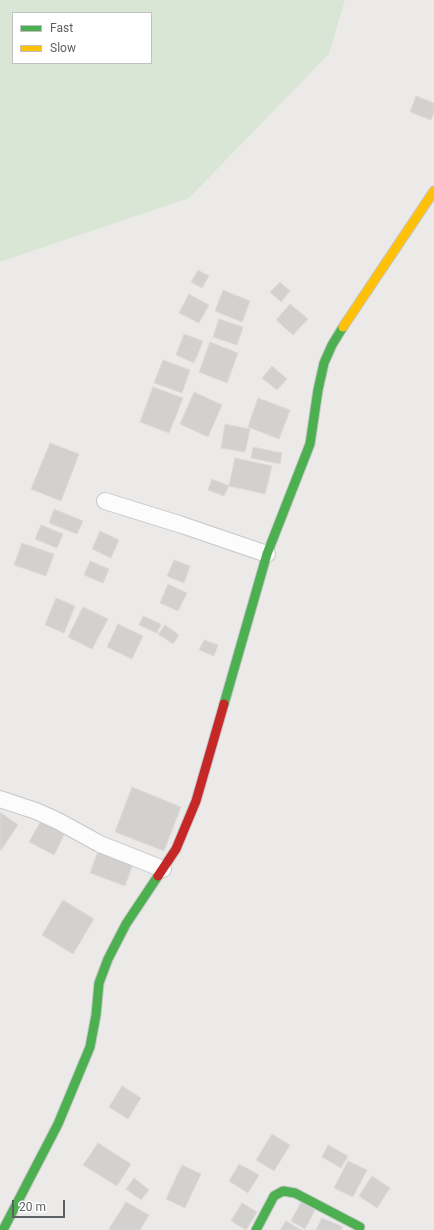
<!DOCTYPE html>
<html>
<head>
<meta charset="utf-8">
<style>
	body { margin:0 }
	#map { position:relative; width:434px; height:1230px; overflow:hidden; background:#eceae8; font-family:Roboto,sans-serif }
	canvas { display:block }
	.legend { position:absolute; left:12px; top:12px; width:140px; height:52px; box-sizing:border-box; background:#fff; border:1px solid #bfc0c1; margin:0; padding:5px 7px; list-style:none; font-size:12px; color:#5e6164 }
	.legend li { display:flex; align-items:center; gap:8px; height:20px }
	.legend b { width:20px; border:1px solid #bfc0c1 }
	.scale { position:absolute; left:12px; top:1200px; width:53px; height:18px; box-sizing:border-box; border:2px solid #5e6164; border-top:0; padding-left:5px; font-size:12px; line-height:14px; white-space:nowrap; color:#5e6164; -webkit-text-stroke:3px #fff; paint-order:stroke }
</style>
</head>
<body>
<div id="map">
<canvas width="434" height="1230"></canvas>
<ul class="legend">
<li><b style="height:5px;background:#4caf50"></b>Fast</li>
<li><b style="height:5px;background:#ffc107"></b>Slow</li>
</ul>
<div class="scale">20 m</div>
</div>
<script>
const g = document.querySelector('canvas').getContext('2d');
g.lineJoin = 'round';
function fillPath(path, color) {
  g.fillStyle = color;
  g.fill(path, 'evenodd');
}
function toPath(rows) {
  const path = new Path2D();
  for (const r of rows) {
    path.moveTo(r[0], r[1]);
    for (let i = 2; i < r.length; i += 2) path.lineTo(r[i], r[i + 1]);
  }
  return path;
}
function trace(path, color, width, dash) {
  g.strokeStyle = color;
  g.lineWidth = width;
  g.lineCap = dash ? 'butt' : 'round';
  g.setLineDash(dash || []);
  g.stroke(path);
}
const green = toPath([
	[0,0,345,0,329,54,189,198,0,262],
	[13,13,151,13,151,63,13,63]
]);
const building = toPath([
	[416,96,434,103,434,112,431,120,410,112,416,96],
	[198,270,209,276,202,288,191,282,198,270],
	[280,282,290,291,281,302,270,292,280,282],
	[223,290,250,301,242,322,215,311,223,290],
	[189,294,209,305,199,323,179,313,189,294],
	[290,304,308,319,293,335,276,320,290,304],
	[219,319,243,327,237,345,213,337,219,319],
	[184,334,203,341,194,363,176,355,184,334],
	[210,342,238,353,227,383,199,372,210,342],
	[163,360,190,370,182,393,154,383,163,360],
	[272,366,287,379,277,390,262,378,272,366],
	[153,387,183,398,169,433,140,422,153,387],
	[194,392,222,405,208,437,180,424,194,392],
	[258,398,290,410,279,439,248,427,258,398],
	[225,424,250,429,245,452,221,448,225,424],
	[50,443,79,454,61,501,31,489,50,443],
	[253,447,282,453,280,464,251,458,253,447],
	[235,458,272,466,265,494,229,486,235,458],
	[212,479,229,486,224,496,208,490,212,479],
	[54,509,83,521,77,534,49,523,54,509],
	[41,525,63,534,57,548,35,539,41,525],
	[100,531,119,540,111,558,92,549,100,531],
	[22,543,54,554,46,576,14,565,22,543],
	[174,560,190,566,184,583,167,576,174,560],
	[90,561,109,569,103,583,84,575,90,561],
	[168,584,187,593,178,611,160,603,168,584],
	[56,598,75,606,64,633,45,625,56,598],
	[83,607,108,619,92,649,68,637,83,607],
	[143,616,161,624,157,633,139,625,143,616],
	[118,624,143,636,132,659,107,647,118,624],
	[165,625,179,635,173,644,158,634,165,625],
	[204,640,218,645,214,656,199,650,204,640],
	[132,787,181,807,164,851,115,832,132,787],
	[0,812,18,825,1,850,0,850,0,812],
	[43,817,67,829,54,855,29,842,43,817],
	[98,851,133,864,125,886,90,873,98,851],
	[63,900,94,919,73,954,42,935,63,900],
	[122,1086,141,1098,128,1119,109,1107,122,1086],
	[272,1134,290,1145,274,1171,256,1160,272,1134],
	[98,1143,131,1164,117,1186,83,1165,98,1143],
	[328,1145,348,1156,341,1168,322,1157,328,1145],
	[348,1161,367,1170,353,1197,334,1188,348,1161],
	[239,1164,259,1175,248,1193,229,1181,239,1164],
	[182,1165,201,1174,185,1208,166,1199,182,1165],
	[372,1176,390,1188,377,1208,359,1196,372,1176],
	[134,1178,149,1190,141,1200,126,1189,134,1178],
	[126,1202,149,1215,140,1230,111,1230,109,1229,126,1202],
	[301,1202,315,1210,305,1229,291,1221,301,1202],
	[242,1203,257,1212,246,1230,231,1221,242,1203],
	[322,1218,343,1227,341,1230,316,1230,322,1218],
	[286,1221,301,1230,280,1230,286,1221]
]);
const street = toPath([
	[105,501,182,525,267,554],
	[0,799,36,811,58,821,100,844,163,869]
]);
const fast = toPath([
	[224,704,267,554,310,444,318,390,324,363,332,345,343,327],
	[3,1230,58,1124,90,1047,96,1015,99,983,108,959,126,924,158,876],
	[256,1230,274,1196,283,1191,295,1193,360,1227]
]);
const slow = toPath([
	[343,327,434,191]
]);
const jam = toPath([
	[158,876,176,849,196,801,224,704]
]);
fillPath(green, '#d9e6d5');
fillPath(building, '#d3d1d0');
trace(building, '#dcdad7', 1);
trace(street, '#c7c7c7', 18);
trace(fast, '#c6c7c7', 11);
trace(slow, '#c6c7c7', 11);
trace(jam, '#c6c7c7', 11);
trace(street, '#fcfcfc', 16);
trace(fast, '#4caf50', 9);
trace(slow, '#ffc107', 9);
trace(jam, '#c62828', 9);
</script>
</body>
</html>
